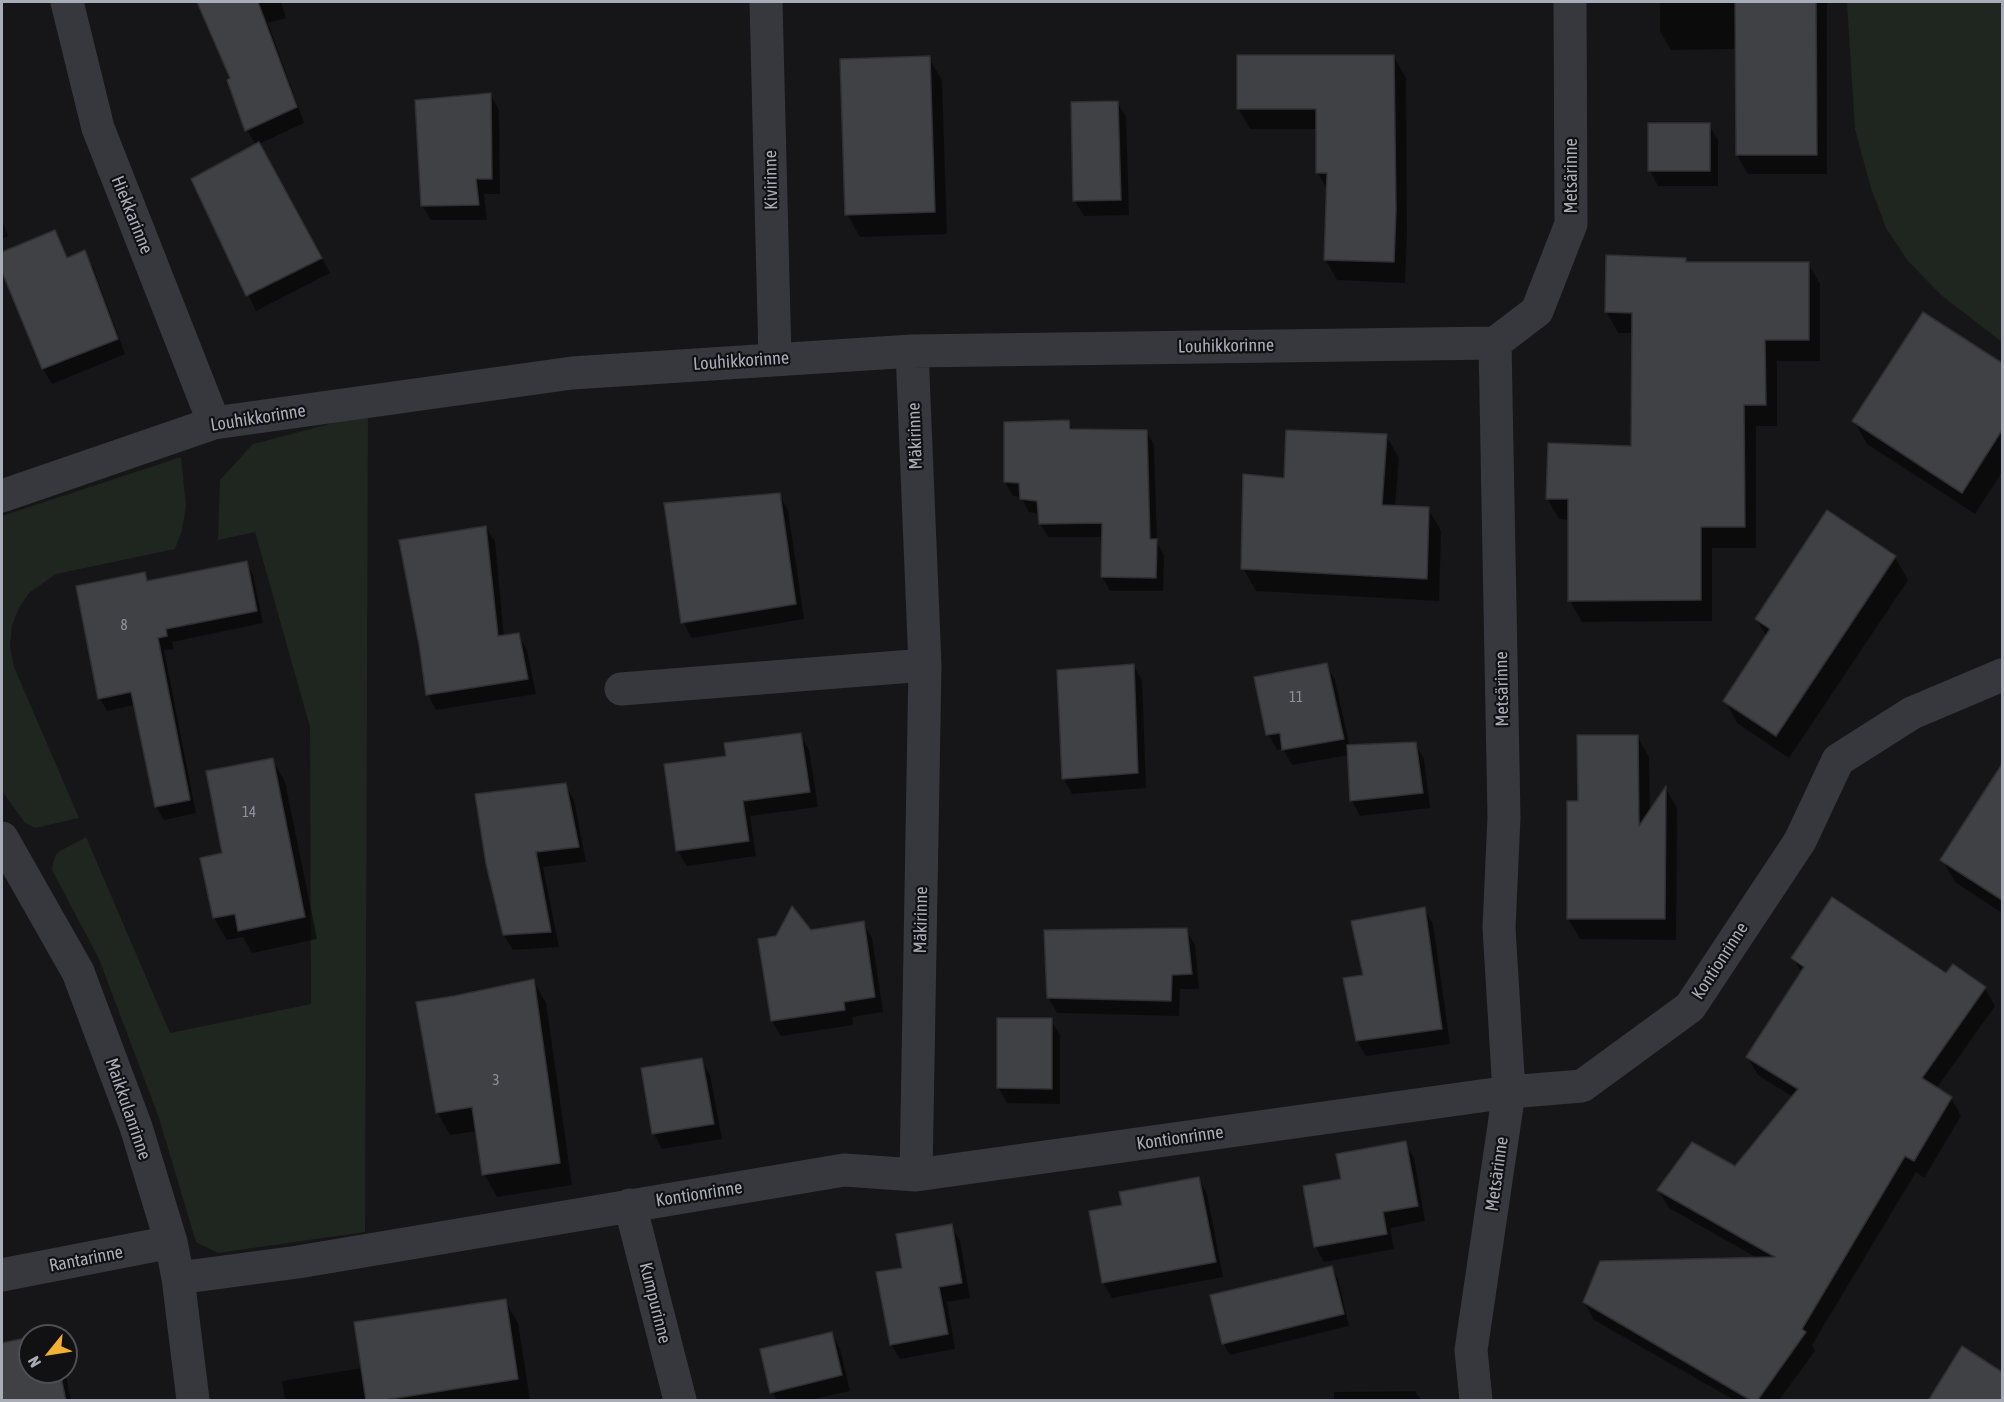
<!DOCTYPE html>
<html>
<head>
<meta charset="utf-8">
<style>
	body { margin:0 }
	#map { position:relative; width:2004px; height:1402px; overflow:hidden; background:#161618; font-family:"Asap Condensed",sans-serif }
	canvas { display:block }
	.frame { position:absolute; inset:0; border:3px solid #a8adb8; pointer-events:none }
	.north { position:absolute; left:18px; top:1324px; width:60px; height:60px; box-sizing:border-box; background:#111113; border:2px solid #4d4f55; border-radius:50%; rotate:240deg; font-size:16px; font-weight:700; line-height:24px; text-align:center; color:#a8adb8 }
	.north::after { content:''; display:block; margin:auto; width:21px; height:27px; background:#f2b134; clip-path:polygon(50% 0,100% 100%,50% 72%,0 100%) }
</style>
</head>
<body>
<div id="map">
<canvas width="2004" height="1402"></canvas>
<div class="frame"></div>
<div class="north">N</div>
</div>
<script>
const g = document.querySelector('canvas').getContext('2d');
g.lineJoin = 'round';
function fillPath(path, color) {
  g.fillStyle = color;
  g.fill(path, 'evenodd');
}
function toPath(rows) {
  const path = new Path2D();
  for (const r of rows) {
    path.moveTo(r[0], r[1]);
    for (let i = 2; i < r.length; i += 2) path.lineTo(r[i], r[i + 1]);
  }
  return path;
}
function trace(path, color, width, dash) {
  g.strokeStyle = color;
  g.lineWidth = width;
  g.lineCap = dash ? 'butt' : 'round';
  g.setLineDash(dash || []);
  g.stroke(path);
}
function label(font, color, halo, rows, align = 'center') {
  g.font = font + ' "Asap Condensed",sans-serif';
  g.lineWidth = 4.5;
  g.setLineDash([]);
  g.textBaseline = 'middle';
  g.strokeStyle = halo;
  g.fillStyle = color;
  for (const [text, x, y, turn = 0] of rows) {
    g.save();
    g.translate(x, y);
    g.rotate((+turn || 0) * Math.PI / 180);
    g.textAlign = isNaN(turn) ? turn : align;
    if (halo) g.strokeText(text, 0, 0);
    g.fillText(text, 0, 0);
    g.restore();
  }
}
const green = toPath([
	[1847,2,2002,2,2002,342,1941,295,1908,261,1886,228,1870,185,1855,129],
	[368,414,365,1232,218,1253,196,1242,159,1118,99,959,52,870,53,864,56,855,60,851,86,837,170,1033,311,1004,310,727,255,532,218,540,220,480,253,444],
	[181,457,186,506,182,530,175,549,56,574,29,593,19,608,12,625,10,646,14,667,79,818,35,828,25,823,2,791,2,516]
]);
const shadow = toPath([
	[198,2,281,2,286,18,268,23,304,123,259,144,330,273,256,311,193,180,256,145,247,130,228,81,232,79],
	[1660,2,1827,2,1827,174,1748,174,1737,155,1737,49,1671,50,1660,31],
	[1394,57,1406,78,1407,232,1405,283,1337,280,1325,259,1328,191,1318,173,1318,129,1250,129,1238,108],
	[929,58,942,80,947,234,860,237,847,214],
	[491,95,499,110,500,194,484,194,487,220,431,220,422,205],
	[1117,102,1126,117,1129,215,1084,216,1075,201,1072,103],
	[1709,125,1718,140,1718,186,1658,186,1650,171],
	[2,220,8,236,2,239],
	[54,232,68,259,84,252,93,267,125,354,52,384,43,369,2,268,2,254],
	[1685,259,1687,263,1808,263,1820,284,1820,361,1777,361,1777,426,1756,426,1756,548,1712,548,1712,621,1582,622,1570,601,1570,520,1559,519,1547,498,1633,447,1633,333,1618,333,1606,311],
	[1924,314,2002,365,2002,472,1975,514,1867,444,1854,421],
	[1068,421,1074,430,1146,431,1154,445,1157,542,1164,555,1163,591,1110,591,1102,577,1103,537,1048,537,1040,523,1039,514,1029,512,1021,497,1013,496,1005,482],
	[1386,435,1399,458,1395,507,1428,508,1441,531,1439,601,1256,591,1243,568,1286,480],
	[779,495,788,510,804,619,692,638,683,622],
	[486,527,495,542,504,637,518,635,527,650,536,694,436,710,428,695,400,541],
	[1895,557,1908,580,1789,758,1737,723,1725,701,1767,637,1756,619],
	[246,562,253,575,263,623,172,642,174,649,164,650,196,813,164,820,156,807,135,705,107,711,100,698,144,574,149,582],
	[1133,665,1142,680,1146,788,1072,794,1063,778],
	[1326,665,1335,680,1350,747,1415,744,1424,759,1430,808,1360,816,1352,801,1349,755,1292,765,1283,749,1277,750,1268,734],
	[800,734,809,750,818,807,750,816,756,856,687,866,678,851,728,757],
	[1637,736,1649,757,1650,813,1666,789,1677,808,1676,940,1580,939,1568,918,1580,803],
	[272,759,285,782,317,939,252,953,243,937,227,940,214,918,224,854],
	[2002,767,2002,913,1955,882,1942,860],
	[565,784,574,800,586,862,543,867,559,947,513,950,504,935,487,864],
	[1424,908,1433,924,1450,1044,1366,1056,1357,1041,1364,976],
	[863,923,872,938,883,1012,852,1017,853,1025,781,1036,772,1021,811,931],
	[1186,930,1195,945,1199,989,1180,989,1179,1016,1057,1013,1048,997],
	[1793,958,1946,975,1953,966,1985,988,1995,1006,1936,1089,1951,1098,1961,1116,1924,1178,1916,1172,1812,1345,1815,1351,1779,1400,1734,1400,1594,1320,1584,1302,1759,1259,1669,1208,1658,1190,1735,1168,1793,1097,1758,1075,1748,1058,1802,973],
	[533,980,546,1003,572,1185,497,1197,484,1174,477,1131,450,1135,437,1112],
	[1051,1020,1060,1035,1060,1104,1007,1103,998,1087],
	[701,1059,710,1075,722,1139,662,1149,654,1134],
	[1405,1143,1414,1158,1425,1221,1390,1228,1394,1249,1324,1262,1315,1246,1342,1180],
	[1199,1179,1207,1194,1223,1277,1112,1298,1103,1283,1124,1206],
	[951,1226,960,1241,970,1298,947,1302,955,1349,900,1359,891,1344,904,1269],
	[1331,1267,1338,1279,1349,1326,1230,1355,1223,1343],
	[505,1301,518,1323,530,1400,285,1400,282,1381,362,1368],
	[832,1334,840,1349,850,1391,809,1400,777,1400,772,1392],
	[30,1338,30,1372,65,1372,71,1400,2,1400,2,1345],
	[1415,1391,1421,1400,1334,1400,1334,1392]
]);
const building = toPath([
	[197,2,258,2,297,107,245,131,227,80,230,78,197,2],
	[1735,2,1816,2,1817,155,1736,155,1735,2],
	[1237,55,1394,55,1396,210,1394,262,1324,260,1327,173,1316,173,1316,109,1237,109,1237,55],
	[930,56,935,212,845,215,840,59,930,56],
	[491,93,492,179,476,179,479,205,421,206,415,100,491,93],
	[1118,101,1121,200,1073,201,1071,102,1118,101],
	[1648,123,1710,123,1710,171,1648,171,1648,123],
	[259,142,322,258,246,296,191,179,259,142],
	[55,230,67,258,85,250,118,339,42,369,2,272,2,252,55,230],
	[1606,255,1686,258,1686,262,1809,262,1809,340,1765,340,1766,405,1744,405,1745,527,1701,527,1701,600,1568,601,1568,499,1546,499,1548,443,1631,446,1632,313,1605,312,1606,255],
	[1923,312,2002,363,2002,430,1962,493,1852,421,1923,312],
	[1069,420,1070,429,1147,430,1150,539,1157,539,1156,578,1101,577,1102,523,1039,524,1037,501,1020,499,1019,483,1004,482,1004,422,1069,420],
	[1286,430,1387,434,1382,505,1429,507,1427,579,1241,569,1243,474,1284,478,1286,430],
	[780,493,796,604,681,623,664,503,780,493],
	[1827,510,1896,556,1776,736,1723,701,1770,629,1755,619,1827,510],
	[486,526,498,636,519,633,528,679,426,695,419,645,399,540,486,526],
	[247,561,257,611,166,629,167,636,158,638,190,800,155,807,131,692,98,699,76,586,145,572,147,581,247,561],
	[1327,663,1344,739,1282,750,1280,733,1266,735,1254,677,1327,663],
	[1134,664,1138,773,1062,779,1057,670,1134,664],
	[801,733,810,792,743,801,749,841,676,851,664,764,726,756,724,743,801,733],
	[1577,735,1638,735,1639,826,1666,786,1665,919,1567,919,1567,801,1578,801,1577,735],
	[1416,742,1423,793,1350,801,1347,745,1416,742],
	[273,758,305,917,238,931,235,914,213,918,200,858,222,853,206,771,273,758],
	[2002,764,2002,900,1940,860,2002,764],
	[566,783,579,847,536,852,551,932,503,935,486,864,475,794,566,783],
	[1832,897,1946,973,1953,964,1986,987,1922,1078,1952,1097,1914,1161,1905,1156,1802,1329,1806,1332,1757,1401,1752,1401,1583,1302,1600,1261,1775,1257,1657,1190,1692,1142,1735,1166,1798,1089,1746,1057,1804,967,1791,958,1832,897],
	[792,906,811,930,864,921,875,997,844,1002,845,1010,771,1021,758,939,776,936,792,906],
	[1425,907,1442,1029,1356,1041,1343,978,1363,975,1351,921,1425,907],
	[1187,928,1192,974,1172,975,1171,1001,1047,998,1044,930,1187,928],
	[534,979,560,1163,482,1175,472,1107,436,1113,416,1002,454,996,534,979],
	[997,1018,1052,1018,1052,1089,997,1088,997,1018],
	[702,1058,714,1124,652,1134,641,1068,702,1058],
	[1406,1141,1418,1206,1383,1212,1387,1234,1314,1247,1303,1186,1341,1179,1336,1154,1406,1141],
	[1199,1177,1216,1262,1102,1283,1089,1211,1122,1205,1119,1192,1199,1177],
	[952,1224,962,1283,939,1287,948,1334,890,1345,876,1272,902,1268,896,1234,952,1224],
	[1332,1266,1344,1314,1222,1344,1210,1295,1332,1266],
	[506,1299,518,1379,378,1401,366,1401,354,1322,506,1299],
	[832,1332,842,1375,770,1393,760,1349,832,1332],
	[30,1337,30,1372,60,1372,66,1401,2,1401,2,1343,30,1337],
	[1962,1346,2002,1372,2002,1401,1928,1401,1962,1346]
]);
const street = toPath([
	[67,2,98,128,214,423],
	[766,2,775,359],
	[912,351,925,665,916,1175],
	[2,496,214,423,572,373,912,351,1495,343],
	[621,689,925,665],
	[2,838,78,972,136,1127,171,1242,178,1278,193,1400],
	[630,1205,680,1400],
	[2,1275,171,1242],
	[178,1278,298,1262,844,1170,916,1175,1509,1092,1582,1086,1690,1007,1800,841,1838,760,1912,713,2002,675],
	[1476,1400,1471,1350,1509,1092,1499,928,1504,817,1495,343,1537,311,1571,224,1570,2]
]);
const numberNames = [
	["8",124,625],
	["11",1296,697],
	["14",249,812],
	["3",496,1080]
];
const streetNames = [
	["Metsärinne",1571,176,-90],
	["Kivirinne",771,180,-91],
	["Hiekkarinne",132,215,68],
	["Louhikkorinne",1226,346,-1],
	["Louhikkorinne",741,361,-4],
	["Louhikkorinne",258,418,-9],
	["Mäkirinne",915,436,-92],
	["Metsärinne",1502,689,-91],
	["Mäkirinne",921,920,-89],
	["Kontionrinne",1720,961,-57],
	["Maikkulanrinne",128,1109,71],
	["Kontionrinne",1180,1138,-8],
	["Metsärinne",1497,1174,-82],
	["Kontionrinne",699,1194,-9],
	["Rantarinne",86,1259,-11],
	["Kumpurinne",655,1303,76]
];
fillPath(green, '#1e261f');
fillPath(shadow, '#0007');
fillPath(building, '#404145');
trace(building, '#303034', 1.5);
trace(street, '#37383d', 33);
label('15px', '#8e929b', null, numberNames);
label('18px', '#a8adb8', '#111113', streetNames);
</script>
</body>
</html>
